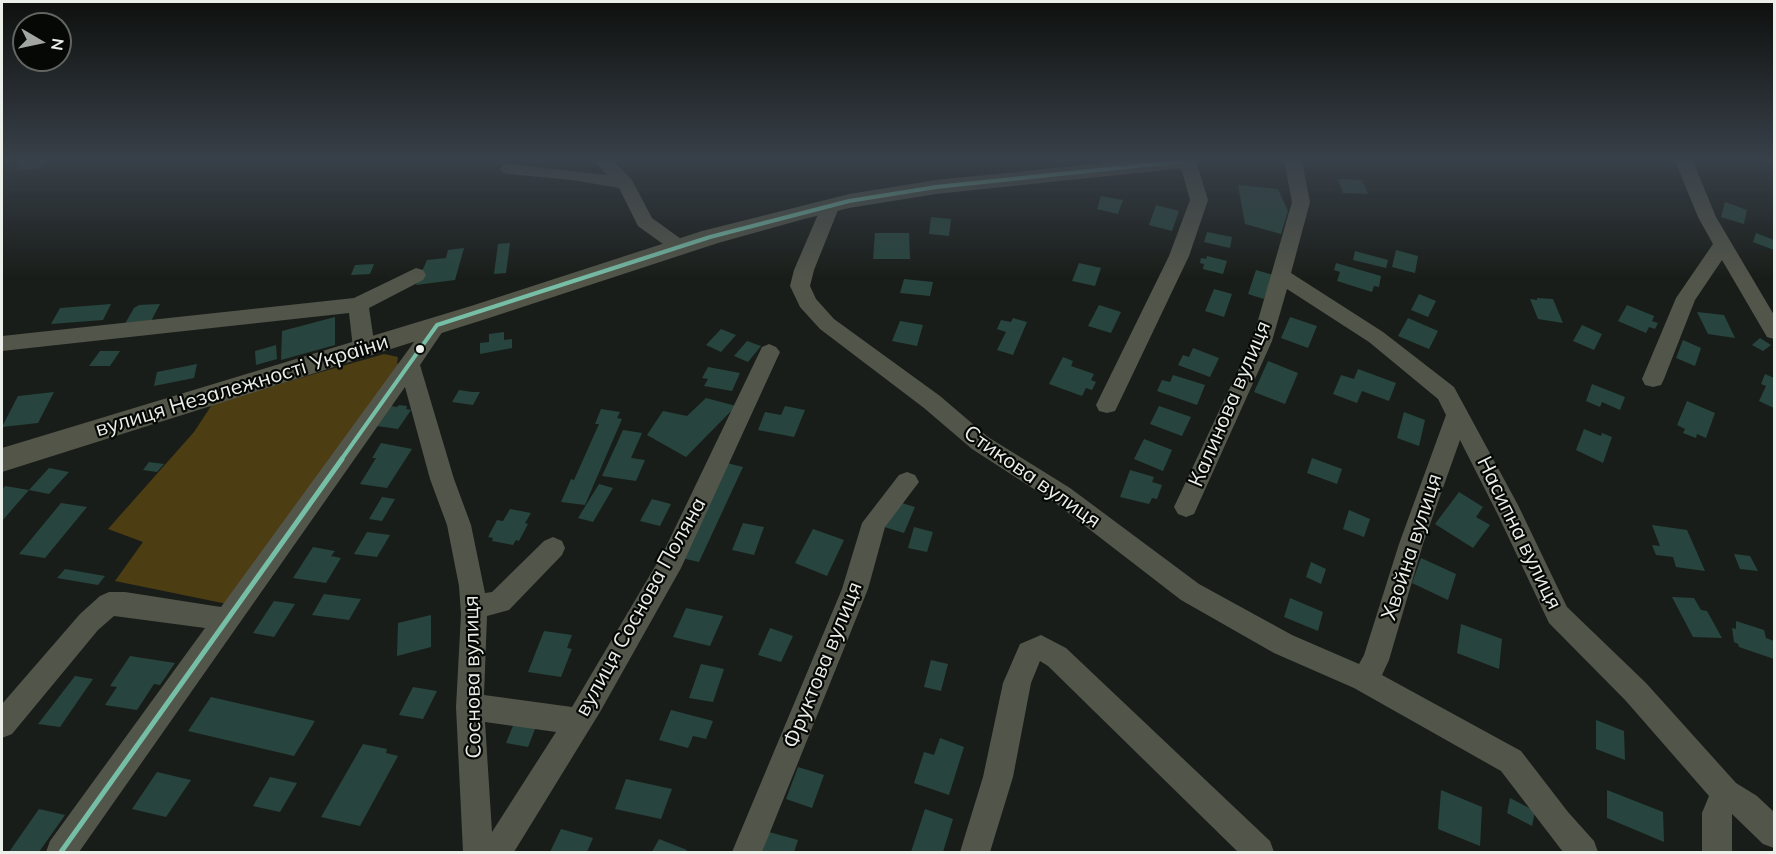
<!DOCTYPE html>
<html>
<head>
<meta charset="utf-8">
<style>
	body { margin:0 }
	#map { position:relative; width:1776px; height:854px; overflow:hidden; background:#191d19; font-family:Mulish,sans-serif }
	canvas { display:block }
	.frame { position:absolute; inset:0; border:3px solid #eaefea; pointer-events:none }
	.north { position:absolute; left:12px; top:12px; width:60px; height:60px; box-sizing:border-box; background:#050805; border:2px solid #616461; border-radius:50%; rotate:99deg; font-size:16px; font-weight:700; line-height:24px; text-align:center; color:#eaefea }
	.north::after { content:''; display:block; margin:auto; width:21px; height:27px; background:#a1a6a1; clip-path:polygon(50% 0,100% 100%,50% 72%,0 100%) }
</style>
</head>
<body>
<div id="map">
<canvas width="1776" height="854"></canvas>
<div class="frame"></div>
<div class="north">N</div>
</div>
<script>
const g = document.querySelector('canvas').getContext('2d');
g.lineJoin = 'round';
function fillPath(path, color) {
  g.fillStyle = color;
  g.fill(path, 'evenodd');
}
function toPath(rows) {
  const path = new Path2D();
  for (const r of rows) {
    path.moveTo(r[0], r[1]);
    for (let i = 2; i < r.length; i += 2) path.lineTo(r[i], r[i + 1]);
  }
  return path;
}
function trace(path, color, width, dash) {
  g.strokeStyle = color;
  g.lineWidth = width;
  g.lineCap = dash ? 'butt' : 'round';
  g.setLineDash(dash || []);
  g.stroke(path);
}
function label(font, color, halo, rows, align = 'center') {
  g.font = font + ' Mulish,sans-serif';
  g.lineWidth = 4.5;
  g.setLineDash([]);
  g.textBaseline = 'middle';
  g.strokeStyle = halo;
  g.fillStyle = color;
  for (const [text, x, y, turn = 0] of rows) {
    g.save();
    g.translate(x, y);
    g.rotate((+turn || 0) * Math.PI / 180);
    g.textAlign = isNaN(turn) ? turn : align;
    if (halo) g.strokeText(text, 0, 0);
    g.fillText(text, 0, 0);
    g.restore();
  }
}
const forest = toPath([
	[384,354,398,357,397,364,415,357,237,606,115,581,143,542,108,529,194,432,213,403]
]);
const building = toPath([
	[28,161,51,161,44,163,41,168,16,170,20,165,15,166,17,162],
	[1338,179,1362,180,1368,194,1343,193],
	[1238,185,1278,189,1288,211,1281,234,1245,224],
	[1101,196,1123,200,1118,214,1097,209],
	[1725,202,1747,210,1744,224,1721,217],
	[1156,205,1179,211,1172,231,1149,225],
	[931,217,951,219,949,236,929,234],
	[1207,232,1232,237,1230,248,1204,242],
	[875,233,909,233,910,259,873,259],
	[1756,233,1774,240,1774,250,1753,242],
	[510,243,506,273,494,274,498,244],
	[464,248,455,280,416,285,427,260,446,258,448,250],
	[1396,250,1418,256,1415,273,1392,267],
	[1355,251,1388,260,1386,268,1353,260],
	[1207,256,1227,261,1223,274,1203,269,1204,264,1200,263,1201,258,1206,259],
	[1079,263,1101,268,1095,286,1072,281],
	[1336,263,1381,276,1379,287,1374,286,1372,292,1337,281,1340,272,1334,270],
	[374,264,370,274,351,275,355,265],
	[1256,270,1273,275,1264,299,1248,294],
	[904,279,933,282,930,296,900,293],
	[1214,289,1232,294,1224,317,1205,311],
	[1419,294,1436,301,1428,317,1411,310],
	[1537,298,1553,299,1563,323,1538,319,1530,299,1537,300],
	[111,304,103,320,51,324,60,308],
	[160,304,150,323,123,327,134,308,139,305],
	[1099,305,1121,312,1111,333,1088,326],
	[1627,305,1654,316,1652,321,1658,323,1655,329,1649,327,1646,333,1618,321],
	[1697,312,1724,315,1735,338,1708,334],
	[335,317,335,345,281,360,282,331],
	[1290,317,1317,326,1308,348,1281,338],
	[1013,318,1027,322,1013,355,997,350,1006,332,997,329,1001,320,1011,322],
	[1408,318,1438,331,1429,349,1398,336],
	[900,321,923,325,917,346,892,341],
	[1582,325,1602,334,1594,350,1573,341],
	[721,329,736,335,721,352,706,345],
	[504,332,504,340,512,339,512,348,480,354,480,343,489,342,489,334],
	[1760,338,1771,345,1763,351,1752,345],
	[1683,340,1701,348,1695,366,1676,358],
	[747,341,761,346,748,362,734,356],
	[276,345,277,359,256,365,255,351],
	[1193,348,1219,358,1210,377,1178,365,1183,355,1189,357],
	[100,351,120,351,110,366,89,366],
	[1063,357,1073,361,1071,366,1094,374,1091,380,1096,382,1092,390,1086,388,1082,396,1049,384],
	[1268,361,1298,373,1285,404,1254,392],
	[197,364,194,378,154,386,157,372],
	[708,367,740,373,732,391,704,386,708,379,702,378],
	[1358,369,1396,383,1389,401,1362,391,1357,403,1333,394,1341,375,1354,379],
	[1765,374,1774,378,1774,408,1759,401,1766,386,1761,384],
	[1173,375,1205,385,1197,405,1157,391,1162,380,1170,382],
	[1592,384,1625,397,1620,410,1602,402,1600,407,1586,401],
	[459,390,472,392,480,392,473,405,452,402],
	[54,392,38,423,2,427,18,396],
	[706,398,736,406,686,457,647,435,663,411,687,416],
	[1687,401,1715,413,1706,438,1697,434,1696,438,1683,433,1685,429,1677,425],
	[399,405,407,406,406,409,411,410,398,429,377,426,391,406,397,407],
	[785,406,805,410,794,437,758,430,765,412,781,415],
	[1159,406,1191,417,1182,436,1150,424],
	[601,409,620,412,617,418,622,419,585,505,561,502,571,479,574,480,599,424,595,424],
	[1404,412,1425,420,1419,446,1397,438],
	[1584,429,1601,436,1602,433,1612,437,1603,463,1576,450],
	[623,430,642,433,631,458,645,460,636,481,602,476],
	[1144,439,1172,450,1163,471,1134,459],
	[381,443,412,449,387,488,360,484,376,458,372,458],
	[1312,458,1342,469,1337,484,1307,473],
	[149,462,164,464,157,472,143,470],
	[723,462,743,467,699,562,677,557],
	[49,468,69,472,49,494,29,490],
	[1130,470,1154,477,1152,482,1162,485,1157,499,1152,498,1149,504,1120,497],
	[599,484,613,488,593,522,578,518],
	[5,486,29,490,2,521,2,490],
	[1459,492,1483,507,1476,517,1490,525,1473,548,1435,524],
	[382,497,395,499,382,521,369,519],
	[652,499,671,504,660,526,640,521],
	[895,501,915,507,904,533,881,526],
	[61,503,87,507,45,558,19,554],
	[510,509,531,513,525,523,528,524,519,541,516,540,513,545,492,541,493,538,488,537,497,520,503,521],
	[1349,510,1370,519,1364,537,1343,529],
	[743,523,764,527,754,555,732,550],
	[1652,525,1687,530,1705,571,1676,567,1673,557,1656,555,1652,545,1660,546],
	[914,527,933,532,927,552,908,548],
	[813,529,844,540,827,576,795,563],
	[367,532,390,535,377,557,354,554],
	[313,547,335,551,331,556,341,558,326,583,293,578],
	[1734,554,1750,556,1758,571,1740,569],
	[1421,558,1456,574,1448,600,1412,583],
	[1311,562,1326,569,1321,584,1306,577],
	[65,569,105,576,98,585,57,578],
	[324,594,361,599,349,620,312,615],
	[1672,597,1694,598,1701,610,1707,611,1722,638,1693,637],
	[1290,598,1323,612,1318,631,1284,617],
	[274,601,295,604,274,637,253,633],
	[686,608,723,616,710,646,673,637],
	[431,615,431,647,397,656,398,623],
	[1736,621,1764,630,1766,638,1774,641,1774,659,1739,647,1738,644,1734,642,1732,628,1736,629],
	[1461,624,1502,639,1499,669,1457,653],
	[770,628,793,636,781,662,758,655],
	[544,631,572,635,567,648,572,649,561,677,528,672],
	[130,656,175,663,160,685,154,684,137,710,105,705,117,687,110,686],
	[931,660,948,664,941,691,924,687],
	[701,664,724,669,713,702,689,698],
	[75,676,93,679,60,727,38,724],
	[413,687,437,691,423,719,399,715],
	[211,697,315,721,294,756,188,731],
	[671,710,713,721,706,739,693,736,688,748,659,740],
	[1596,720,1624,731,1625,760,1596,749],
	[515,721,537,724,528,747,506,743],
	[940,738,964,747,949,795,914,783,924,752,934,755],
	[363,744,387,749,386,753,398,756,360,826,321,817],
	[798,767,824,775,812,808,786,799],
	[157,772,191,780,166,817,132,809],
	[270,777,297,783,280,812,253,806],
	[626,779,672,789,661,819,615,809],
	[1441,790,1482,807,1480,846,1438,829],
	[1607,790,1663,812,1664,842,1607,818],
	[1510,798,1535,811,1532,826,1507,813],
	[39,809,65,815,39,852,9,852],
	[925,809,953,819,943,852,911,852],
	[561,829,593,838,587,852,550,852],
	[769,832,798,840,794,852,762,852],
	[659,839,687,850,685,852,652,852]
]);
const minor = toPath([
	[594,161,613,161,632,180,652,218,688,244,691,248,688,252,681,254,674,252,638,226,619,188,572,180,509,174,503,173,500,169,503,165,509,164,607,175,594,161],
	[1179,161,1196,161,1208,200,1189,256,1118,405,1115,411,1107,413,1099,411,1096,405,1169,256,1190,200,1179,161],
	[1284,161,1302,161,1310,202,1291,273,1383,332,1454,387,1518,505,1567,607,1646,683,1736,783,1757,796,1774,812,1774,848,1763,844,1732,814,1732,852,1702,852,1702,813,1709,796,1626,701,1549,623,1498,515,1460,440,1423,544,1389,660,1382,675,1521,751,1568,812,1594,841,1598,852,1563,852,1501,771,1354,688,1274,653,1181,600,1054,502,972,449,924,408,820,329,800,307,790,286,794,270,822,205,825,201,831,199,837,201,840,205,814,270,810,286,816,299,834,319,940,396,988,437,1070,488,1199,584,1292,635,1359,664,1364,655,1399,544,1446,415,1438,399,1369,342,1287,289,1272,341,1194,514,1186,517,1178,514,1174,507,1252,341,1292,202,1284,161],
	[1675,161,1693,161,1716,217,1774,315,1774,339,1767,337,1722,260,1695,300,1664,379,1661,385,1653,387,1645,385,1642,379,1676,298,1713,244,1698,217,1675,161],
	[416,268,423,270,426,275,423,280,369,308,375,348,371,353,364,356,357,353,353,348,349,313,2,351,2,336,354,298,416,268],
	[437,318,444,320,447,325,420,365,454,479,471,525,485,593,492,592,544,541,553,537,562,541,565,548,562,555,509,610,487,616,484,695,572,707,663,553,762,347,769,344,776,347,780,352,681,568,600,712,514,852,463,852,456,707,461,614,459,586,447,525,430,479,405,387,79,852,46,852,50,841,205,628,114,616,98,630,12,734,2,738,2,704,80,614,100,596,109,592,125,592,221,607,430,320,437,318],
	[485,722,556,732,492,832,485,722],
	[907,472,915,475,919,482,885,527,868,589,762,852,732,852,842,589,862,523,899,475,907,472],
	[1041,635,1066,648,1270,841,1274,852,1238,852,1048,666,1040,661,1031,683,1013,777,990,852,960,852,983,777,1003,683,1020,644,1041,635]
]);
const major = toPath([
	[1123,161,1195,161,1192,166,1184,168,936,194,849,208,804,219,718,243,489,318,2,472,2,448,471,306,702,231,849,194,936,180,1123,161]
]);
const bus1Far1 = toPath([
	[437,325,710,237,849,201,936,187,1184,161],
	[341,460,437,325]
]);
const bus1 = toPath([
	[61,852,342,459]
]);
const markers = [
	[420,349,5,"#eaefea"]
];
const streetNames = [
	["вулиця Незалежності України",242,386,-17],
	["Калинова вулиця",1230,404,-67],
	["Стикова вулиця",1032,477,35],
	["Насипна вулиця",1519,533,64],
	["Хвойна вулиця",1412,547,-72],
	["вулиця Соснова Поляна",641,607,-61],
	["Фруктова вулиця",823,665,-68],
	["Соснова вулиця",473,677,-91]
];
fillPath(forest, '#4c3d13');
fillPath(building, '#27453e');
fillPath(minor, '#52554a');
fillPath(major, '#525548');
trace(bus1Far1, '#77bea7', 4);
trace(bus1, '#77bea7', 5);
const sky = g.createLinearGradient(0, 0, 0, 280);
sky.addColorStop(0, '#0e100e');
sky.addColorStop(0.57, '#384049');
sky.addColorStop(1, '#38404900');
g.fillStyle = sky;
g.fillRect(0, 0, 1776, 280);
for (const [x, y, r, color] of markers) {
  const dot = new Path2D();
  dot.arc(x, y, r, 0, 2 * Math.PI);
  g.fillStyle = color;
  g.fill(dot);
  trace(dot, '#050805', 2);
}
label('21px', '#eaefea', '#050805', streetNames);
</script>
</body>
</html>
